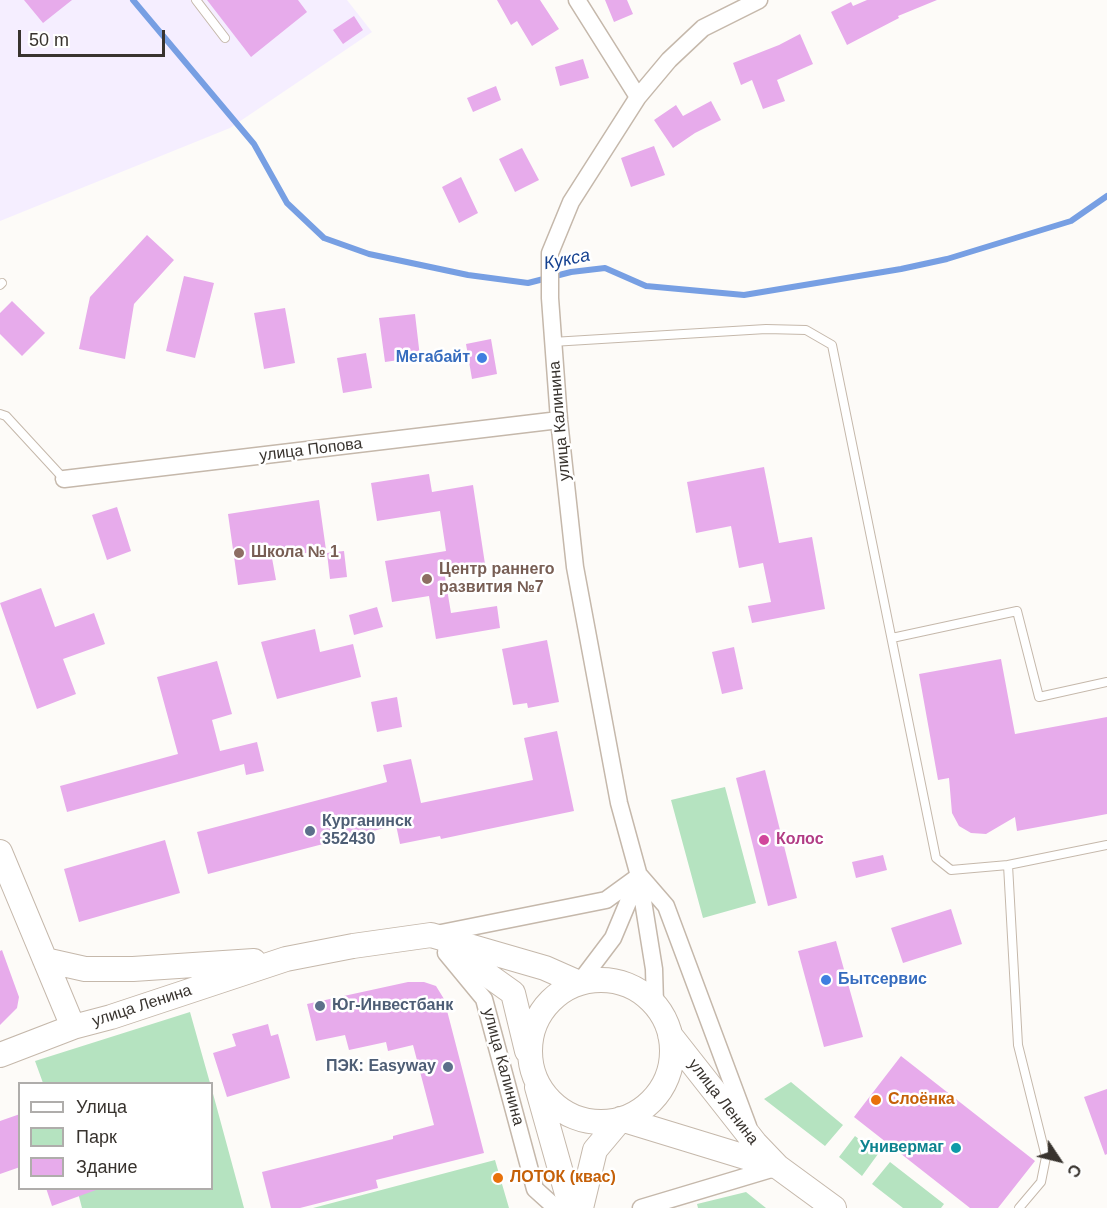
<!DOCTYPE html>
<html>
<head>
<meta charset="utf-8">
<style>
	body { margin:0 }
	#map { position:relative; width:1107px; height:1208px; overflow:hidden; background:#fdfbf8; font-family:Helvetica,sans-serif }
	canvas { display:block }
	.legend { position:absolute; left:18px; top:1082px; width:195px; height:108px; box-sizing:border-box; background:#fff; border:2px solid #afadab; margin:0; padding:8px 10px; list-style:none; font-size:18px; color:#38332e }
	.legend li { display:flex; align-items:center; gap:12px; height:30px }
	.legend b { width:30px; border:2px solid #afadab }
	.north { position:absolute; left:1029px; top:1130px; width:60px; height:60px; -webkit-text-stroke:4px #fff; paint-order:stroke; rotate:125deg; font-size:16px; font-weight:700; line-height:24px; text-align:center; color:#38332e }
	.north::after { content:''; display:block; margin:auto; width:21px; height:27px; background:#38332e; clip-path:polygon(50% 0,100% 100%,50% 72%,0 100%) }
	.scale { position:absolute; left:18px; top:30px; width:147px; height:27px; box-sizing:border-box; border:3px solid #38332e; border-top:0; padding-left:8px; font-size:18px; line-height:21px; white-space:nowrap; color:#38332e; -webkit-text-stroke:4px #fff; paint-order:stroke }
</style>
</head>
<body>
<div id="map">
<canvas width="1107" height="1208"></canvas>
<ul class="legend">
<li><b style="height:8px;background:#fff"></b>Улица</li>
<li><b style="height:16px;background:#b5e3c0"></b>Парк</li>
<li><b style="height:16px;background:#e7abeb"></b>Здание</li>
</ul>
<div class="north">С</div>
<div class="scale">50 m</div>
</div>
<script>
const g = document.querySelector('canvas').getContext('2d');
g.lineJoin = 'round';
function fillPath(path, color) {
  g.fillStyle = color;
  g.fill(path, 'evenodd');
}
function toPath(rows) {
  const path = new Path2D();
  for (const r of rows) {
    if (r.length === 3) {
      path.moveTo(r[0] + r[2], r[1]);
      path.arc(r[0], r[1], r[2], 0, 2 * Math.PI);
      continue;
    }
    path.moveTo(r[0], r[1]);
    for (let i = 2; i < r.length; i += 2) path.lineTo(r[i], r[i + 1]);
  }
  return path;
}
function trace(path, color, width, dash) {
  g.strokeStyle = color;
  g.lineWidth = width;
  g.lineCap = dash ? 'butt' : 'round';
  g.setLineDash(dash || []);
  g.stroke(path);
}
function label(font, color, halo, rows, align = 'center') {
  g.font = font + ' Helvetica,sans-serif';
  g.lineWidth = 5;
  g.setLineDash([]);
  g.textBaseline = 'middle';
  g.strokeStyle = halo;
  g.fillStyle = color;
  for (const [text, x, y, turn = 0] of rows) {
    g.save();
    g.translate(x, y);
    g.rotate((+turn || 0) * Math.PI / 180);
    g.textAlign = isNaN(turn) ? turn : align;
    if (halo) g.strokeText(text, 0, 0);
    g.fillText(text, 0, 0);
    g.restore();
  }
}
const industrial = toPath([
	[0,0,347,0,372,32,230,128,0,221]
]);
const green = toPath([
	[725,787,756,903,703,918,671,800],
	[190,1012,210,1083,43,1083,35,1061],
	[791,1082,843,1125,825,1146,764,1099],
	[212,1090,244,1208,82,1208,77,1189,212,1188],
	[855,1136,878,1154,862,1176,839,1157],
	[495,1160,509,1208,313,1208],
	[890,1162,944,1204,941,1208,903,1208,872,1184],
	[746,1192,766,1208,698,1208,697,1204]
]);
const stream = toPath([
	[133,0,254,144,287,203,324,238,369,254,468,275,528,283,571,272,605,268,646,286,744,295,901,269,947,259,1071,221,1107,196]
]);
const building = toPath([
	[24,0,72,0,43,23],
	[207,0,298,0,307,12,251,57],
	[497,0,540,0,559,29,532,46,517,21,511,25],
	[605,0,627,0,633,14,614,22],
	[867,0,937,0,898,16,899,18,847,45,831,12,851,2,853,6],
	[354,16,363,30,343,44,333,30],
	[800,34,813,64,777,80,785,101,763,109,752,80,741,85,733,63,779,45],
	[583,59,589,78,560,86,555,67],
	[496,86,501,100,473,112,467,98],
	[711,101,721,120,695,133,673,148,654,120,676,105,683,116],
	[654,146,665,175,631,187,621,158],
	[522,148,539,180,515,192,499,159],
	[461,177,478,213,459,223,442,187],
	[147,235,174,260,134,304,125,359,79,349,90,297],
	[184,276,214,283,195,358,166,351],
	[12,301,45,333,22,356,0,334,0,313],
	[285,308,295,363,264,369,254,313],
	[415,314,420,357,385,362,379,318],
	[491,339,497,374,472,379,466,344],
	[366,353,372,388,343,393,337,358],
	[764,467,779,543,812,537,825,609,752,623,748,606,771,602,763,563,739,568,731,526,696,533,687,482],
	[429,474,432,492,473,485,485,564,444,571,451,613,497,606,500,628,436,639,429,596,392,602,385,561,446,551,440,511,377,521,371,483],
	[319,500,326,550,272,558,276,580,238,585,228,514],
	[117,507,131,551,107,560,92,515],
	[344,551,347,577,330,579,327,553],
	[41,588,55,627,94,613,105,644,63,659,76,694,37,709,0,603],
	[377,607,383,627,354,635,349,615],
	[315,629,320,652,353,644,361,677,277,699,261,642],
	[547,640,559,702,528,708,527,703,513,705,502,649],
	[734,647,743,689,722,694,712,652],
	[1001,659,1015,734,1107,717,1107,814,1017,831,1015,817,986,834,971,833,959,826,952,813,949,778,938,780,919,674],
	[217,661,232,714,212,720,220,751,257,742,264,771,246,775,244,764,67,812,60,786,178,754,157,677],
	[397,697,402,727,377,732,371,702],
	[557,731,574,811,441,839,440,836,400,844,396,825,208,874,197,832,387,782,383,765,411,759,421,803,533,780,524,738],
	[765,770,797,898,768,906,736,778],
	[165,840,180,893,79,922,64,869],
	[883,855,887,870,856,878,852,862],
	[951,909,962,944,903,963,891,928],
	[836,941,863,1037,824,1047,798,951],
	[2,950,19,997,17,1008,0,1025,0,951],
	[408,982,424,982,436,986,444,999,484,1153,376,1180,378,1188,300,1208,271,1208,262,1172,393,1139,393,1136,434,1125,413,1045,388,1051,386,1042,349,1050,345,1035,316,1041,307,1004],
	[268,1024,271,1036,278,1034,290,1078,227,1097,213,1053,236,1046,232,1034],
	[901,1056,1035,1161,998,1208,970,1208,854,1117],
	[1107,1089,1107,1154,1105,1155,1084,1097],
	[20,1114,20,1167,0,1174,0,1121],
	[46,1188,95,1188,96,1190,52,1206]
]);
const lane = toPath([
	[196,0,225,38],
	[0,285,2,283],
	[552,342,766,329,806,330,832,345,936,858,951,870,1008,865,1018,1045,1046,1157,1041,1182,1019,1208],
	[0,414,6,416,64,479],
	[892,638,1017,611,1039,697,1107,682],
	[1008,865,1107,845]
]);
const street = toPath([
	[577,0,638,97],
	[64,479,559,420],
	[640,876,666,906,748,1126],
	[436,934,606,900,639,876],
	[446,953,484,999,535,1189,556,1208],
	[579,983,613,938,639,876],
	[655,1004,654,969,639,876,619,803,575,567,559,420,550,298,550,253,571,202,638,97,669,60,703,28,759,0],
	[641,1208,778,1167]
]);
const secondary = toPath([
	[0,852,73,1027],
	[450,948,513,993,527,1051],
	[45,960,85,969,133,969,254,961],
	[601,1051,71],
	[670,1035,755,1143,778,1167,834,1208],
	[0,1055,73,1027,111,1017,286,959,353,946,431,935,545,968,579,983],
	[537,1087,571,1208],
	[581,1208,595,1150,621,1119,778,1167]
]);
const markers = [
	[482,358,6,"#3f7fe0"],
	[239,553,6,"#8d6e63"],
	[427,579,6,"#8d6e63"],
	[310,831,6,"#5c6f8a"],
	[764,840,6,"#d1479c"],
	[826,980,6,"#3f7fe0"],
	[320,1006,6,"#5c6f8a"],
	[448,1067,6,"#5c6f8a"],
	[876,1100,6,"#e8710a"],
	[956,1148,6,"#0f9aa8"],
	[498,1178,6,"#e8710a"]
];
const shopNames = [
	["Мегабайт",470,358],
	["Бытсервис",838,980,"left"]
];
const streetNames = [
	["улица Калинина",560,421,-95],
	["улица Попова",311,450,-7],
	["улица Ленина",142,1006,-18],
	["улица Калинина",503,1067,75],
	["улица Ленина",723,1102,52]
];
const educationNames = [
	["Школа № 1",251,553],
	["Центр раннего",439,570],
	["развития №7",439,588]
];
const serviceNames = [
	["Курганинск",322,822],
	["352430",322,840],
	["Юг-Инвестбанк",332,1006],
	["ПЭК: Easyway",436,1067,"right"]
];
const hotelNames = [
	["Колос",776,840]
];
const foodNames = [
	["Слоёнка",888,1100],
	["ЛОТОК (квас)",510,1178]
];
const cultureNames = [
	["Универмаг",944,1148]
];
const waterNames = [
	["Кукса",567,260,-11]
];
fillPath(industrial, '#f5eeff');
fillPath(green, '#b5e3c0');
trace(stream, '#779fe3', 6);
fillPath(building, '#e7abeb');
trace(lane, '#c5b8ab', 10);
trace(street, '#c5b8ab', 19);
trace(secondary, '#c5b8ab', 26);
trace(lane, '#fff', 8);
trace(street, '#fff', 16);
trace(secondary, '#fff', 24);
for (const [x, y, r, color] of markers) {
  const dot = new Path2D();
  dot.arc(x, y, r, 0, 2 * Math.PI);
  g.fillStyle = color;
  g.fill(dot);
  trace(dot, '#fff', 2);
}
label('bold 16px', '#366cbe', '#fff', shopNames, 'right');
label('16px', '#38332e', '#fff', streetNames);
label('bold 16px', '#785e54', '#fff', educationNames, 'left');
label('bold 16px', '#4e5e75', '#fff', serviceNames, 'left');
label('bold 16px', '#b23c85', '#fff', hotelNames, 'left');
label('bold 16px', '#c56008', '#fff', foodNames, 'left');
label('bold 16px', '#0d838f', '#fff', cultureNames, 'right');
label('italic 18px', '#154190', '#fff', waterNames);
</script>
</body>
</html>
